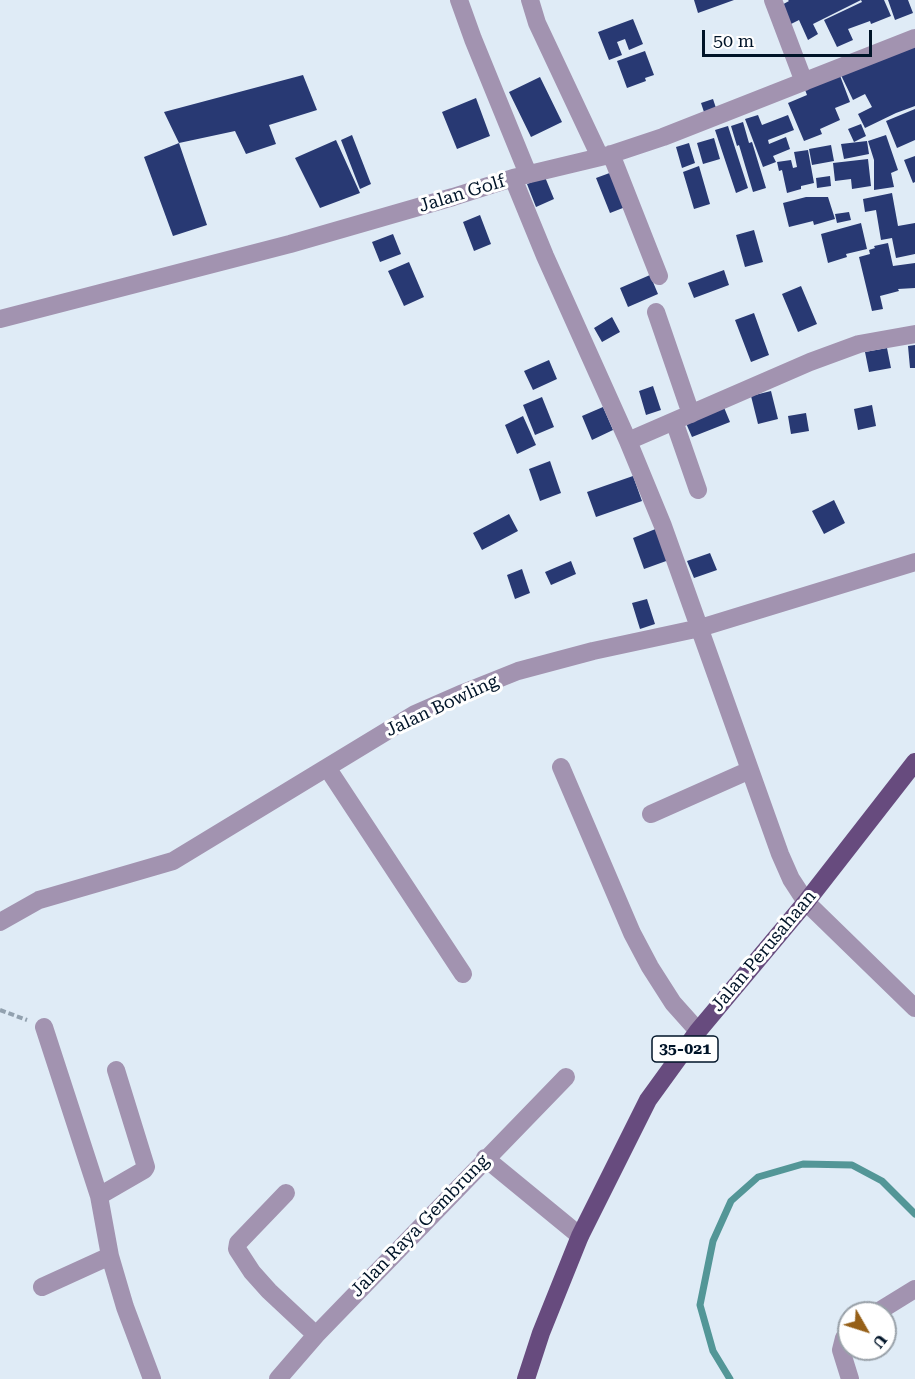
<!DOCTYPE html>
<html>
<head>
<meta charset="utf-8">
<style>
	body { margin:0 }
	#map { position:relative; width:915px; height:1379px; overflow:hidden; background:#dfebf6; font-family:"Roboto Serif",serif }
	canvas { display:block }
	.north { position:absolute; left:837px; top:1301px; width:60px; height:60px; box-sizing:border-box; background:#fff; border:2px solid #99a1a9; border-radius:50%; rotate:129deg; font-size:16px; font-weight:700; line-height:24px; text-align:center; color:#001428 }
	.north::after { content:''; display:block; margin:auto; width:21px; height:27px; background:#966018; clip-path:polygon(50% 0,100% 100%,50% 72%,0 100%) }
	.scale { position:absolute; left:702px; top:30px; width:170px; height:27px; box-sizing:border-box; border:3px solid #001428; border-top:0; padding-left:8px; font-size:18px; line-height:21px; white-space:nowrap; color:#001428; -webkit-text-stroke:4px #fff; paint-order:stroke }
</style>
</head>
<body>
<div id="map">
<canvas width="915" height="1379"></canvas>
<div class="north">U</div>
<div class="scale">50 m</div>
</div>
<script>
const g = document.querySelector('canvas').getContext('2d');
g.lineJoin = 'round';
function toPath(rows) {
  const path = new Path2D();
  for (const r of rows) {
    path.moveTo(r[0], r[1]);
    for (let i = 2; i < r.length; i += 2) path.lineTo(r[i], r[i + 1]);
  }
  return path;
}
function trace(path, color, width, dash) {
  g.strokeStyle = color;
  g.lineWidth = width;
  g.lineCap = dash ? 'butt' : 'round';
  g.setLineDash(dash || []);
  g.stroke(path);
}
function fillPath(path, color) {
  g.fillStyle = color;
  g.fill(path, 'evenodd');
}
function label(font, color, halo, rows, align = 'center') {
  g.font = font + ' "Roboto Serif",serif';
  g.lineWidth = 6;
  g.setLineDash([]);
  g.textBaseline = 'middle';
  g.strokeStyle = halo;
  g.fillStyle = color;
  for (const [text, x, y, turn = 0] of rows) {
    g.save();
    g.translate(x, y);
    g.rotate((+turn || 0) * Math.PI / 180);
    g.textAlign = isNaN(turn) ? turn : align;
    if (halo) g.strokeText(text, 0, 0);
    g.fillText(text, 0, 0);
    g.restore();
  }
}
const stream = toPath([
	[730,1379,713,1351,700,1305,713,1241,731,1201,758,1177,803,1164,852,1165,882,1181,915,1214]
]);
const building = toPath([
	[694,0,734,0,698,13],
	[788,0,861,0,813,24,818,34,808,40,799,20,787,26,778,7,789,1],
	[861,0,884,0,891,16,871,24,870,21,848,29,853,40,837,47,824,20,862,2],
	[888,0,908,0,913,13,895,20],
	[633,19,643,44,629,50,625,39,617,42,622,55,609,60,598,32],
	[915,40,915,106,896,113,865,128,858,114,872,107,865,94,853,100,840,73],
	[645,51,654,75,645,78,646,81,627,88,617,61],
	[839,73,850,102,835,108,840,120,820,129,822,134,804,141,788,103,807,95,804,87],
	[303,75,317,110,269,125,276,144,246,154,235,131,179,143,164,112],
	[540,77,562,122,531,137,509,92],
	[476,98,490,136,457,149,442,112],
	[713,99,716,108,704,112,701,103],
	[915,109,915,140,897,148,886,121],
	[758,115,762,125,788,115,794,130,768,140,769,144,786,137,790,149,773,156,776,162,763,167,745,119],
	[743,122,749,143,752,142,766,188,753,192,739,145,737,146,731,126],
	[861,124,866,136,854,142,848,129],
	[728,126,748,188,736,193,715,130],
	[352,135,371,184,360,189,341,140],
	[886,135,898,170,891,173,894,187,874,190,874,160,868,141],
	[714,138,720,159,703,164,697,143],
	[336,140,360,193,320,208,295,158],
	[867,141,869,154,844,159,841,144],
	[179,143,207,225,173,236,144,157],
	[689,143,695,163,682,168,676,147],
	[831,145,834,161,812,165,809,149],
	[808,150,814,183,801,186,801,189,787,193,782,170,779,171,777,162,791,160,793,168,797,167,794,152],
	[915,156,915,182,913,183,904,160],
	[868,159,871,186,852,189,851,179,835,181,833,163],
	[699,166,710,204,694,209,683,172],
	[615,171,628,206,610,213,596,178],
	[830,176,831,186,817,188,816,178],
	[545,177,554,199,536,207,527,184],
	[892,193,898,226,915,223,915,254,896,258,892,238,881,240,876,210,865,212,863,199],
	[806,197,828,197,835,219,814,225,813,221,789,227,783,203],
	[849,212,851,220,837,223,835,214],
	[480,215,491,244,474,251,463,222],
	[861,223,867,249,846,254,847,257,828,263,821,234],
	[754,230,763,262,745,267,736,235],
	[393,234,401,254,380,262,372,242],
	[888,243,893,266,915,263,915,288,898,289,899,291,880,296,883,309,872,311,859,257,870,254,869,250,875,248,874,246],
	[409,262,424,297,404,306,388,271],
	[724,270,729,285,694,298,688,283],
	[650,275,658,294,628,307,620,288],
	[801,286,817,324,798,332,782,294],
	[754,313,769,355,751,362,735,320],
	[612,317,620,332,602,342,594,328],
	[915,345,915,368,910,368,908,346],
	[887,348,891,368,869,372,865,352],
	[549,360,557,379,533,390,524,371],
	[653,386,661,410,646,415,639,391],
	[771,391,778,419,758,424,751,396],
	[542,397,554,427,535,435,523,405],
	[723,405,730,422,692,437,685,421],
	[872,405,876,426,858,430,854,409],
	[603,407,613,430,592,440,582,416],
	[806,413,809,431,791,434,788,416],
	[523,416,536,445,517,454,505,425],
	[550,461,561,493,540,501,529,469],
	[633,476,642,501,596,517,587,492],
	[834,500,845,523,824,534,812,511],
	[509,514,518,531,482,550,473,533],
	[658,528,669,560,644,569,633,538],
	[710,553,717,570,694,578,687,561],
	[571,561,576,574,551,585,545,572],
	[522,569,530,593,515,599,507,575],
	[647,599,655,624,640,629,632,603]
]);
const path = toPath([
	[0,1010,27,1020]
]);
const street = toPath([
	[459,0,473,39,528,174],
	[530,0,537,23,600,157],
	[773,0,804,82],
	[611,154,659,276],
	[513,178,545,256,628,441,663,526,780,854,791,879,806,902,915,1008],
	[656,312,691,414],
	[0,319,290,244,453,197,513,178,609,155,663,137,915,38],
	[674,421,698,490],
	[628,441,810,362,859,344,915,334],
	[561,767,632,933,650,967,673,1003,698,1031],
	[328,769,463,974],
	[651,814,750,770],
	[0,922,39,900,173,861,415,714,463,693,518,671,593,651,700,628,915,562],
	[44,1027,99,1196,110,1256,125,1307,152,1379],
	[485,1158,580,1236],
	[286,1193,238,1243,237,1249,252,1272,269,1291,316,1335],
	[99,1196,144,1170,146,1167,116,1070],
	[42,1287,110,1256],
	[876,1313,915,1289],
	[849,1334,844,1338,841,1350,850,1379],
	[278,1379,316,1335,566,1077]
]);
const primary = toPath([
	[526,1379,541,1333,580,1236,648,1100,698,1031,806,902,915,762]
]);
const shields = [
	[685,1049,66]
];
const shieldNames = [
	["35-021",685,1049]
];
const streetNames = [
	["Jalan Golf",462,194,-17],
	["Jalan Bowling",442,706,-25],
	["Jalan Perusahaan",764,951,-50],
	["Jalan Raya Gembrung",420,1226,-46]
];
trace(stream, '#539697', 7);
fillPath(building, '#283973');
trace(path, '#92a1af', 4, [6, 3]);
trace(street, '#a293b0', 18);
trace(primary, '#674b7e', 18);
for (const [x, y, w] of shields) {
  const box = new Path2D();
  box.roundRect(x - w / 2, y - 13, w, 26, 4.5);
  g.fillStyle = '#fff';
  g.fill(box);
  trace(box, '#001428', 1.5);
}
label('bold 16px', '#001428', null, shieldNames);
label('18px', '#001428', '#fff', streetNames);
</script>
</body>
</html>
